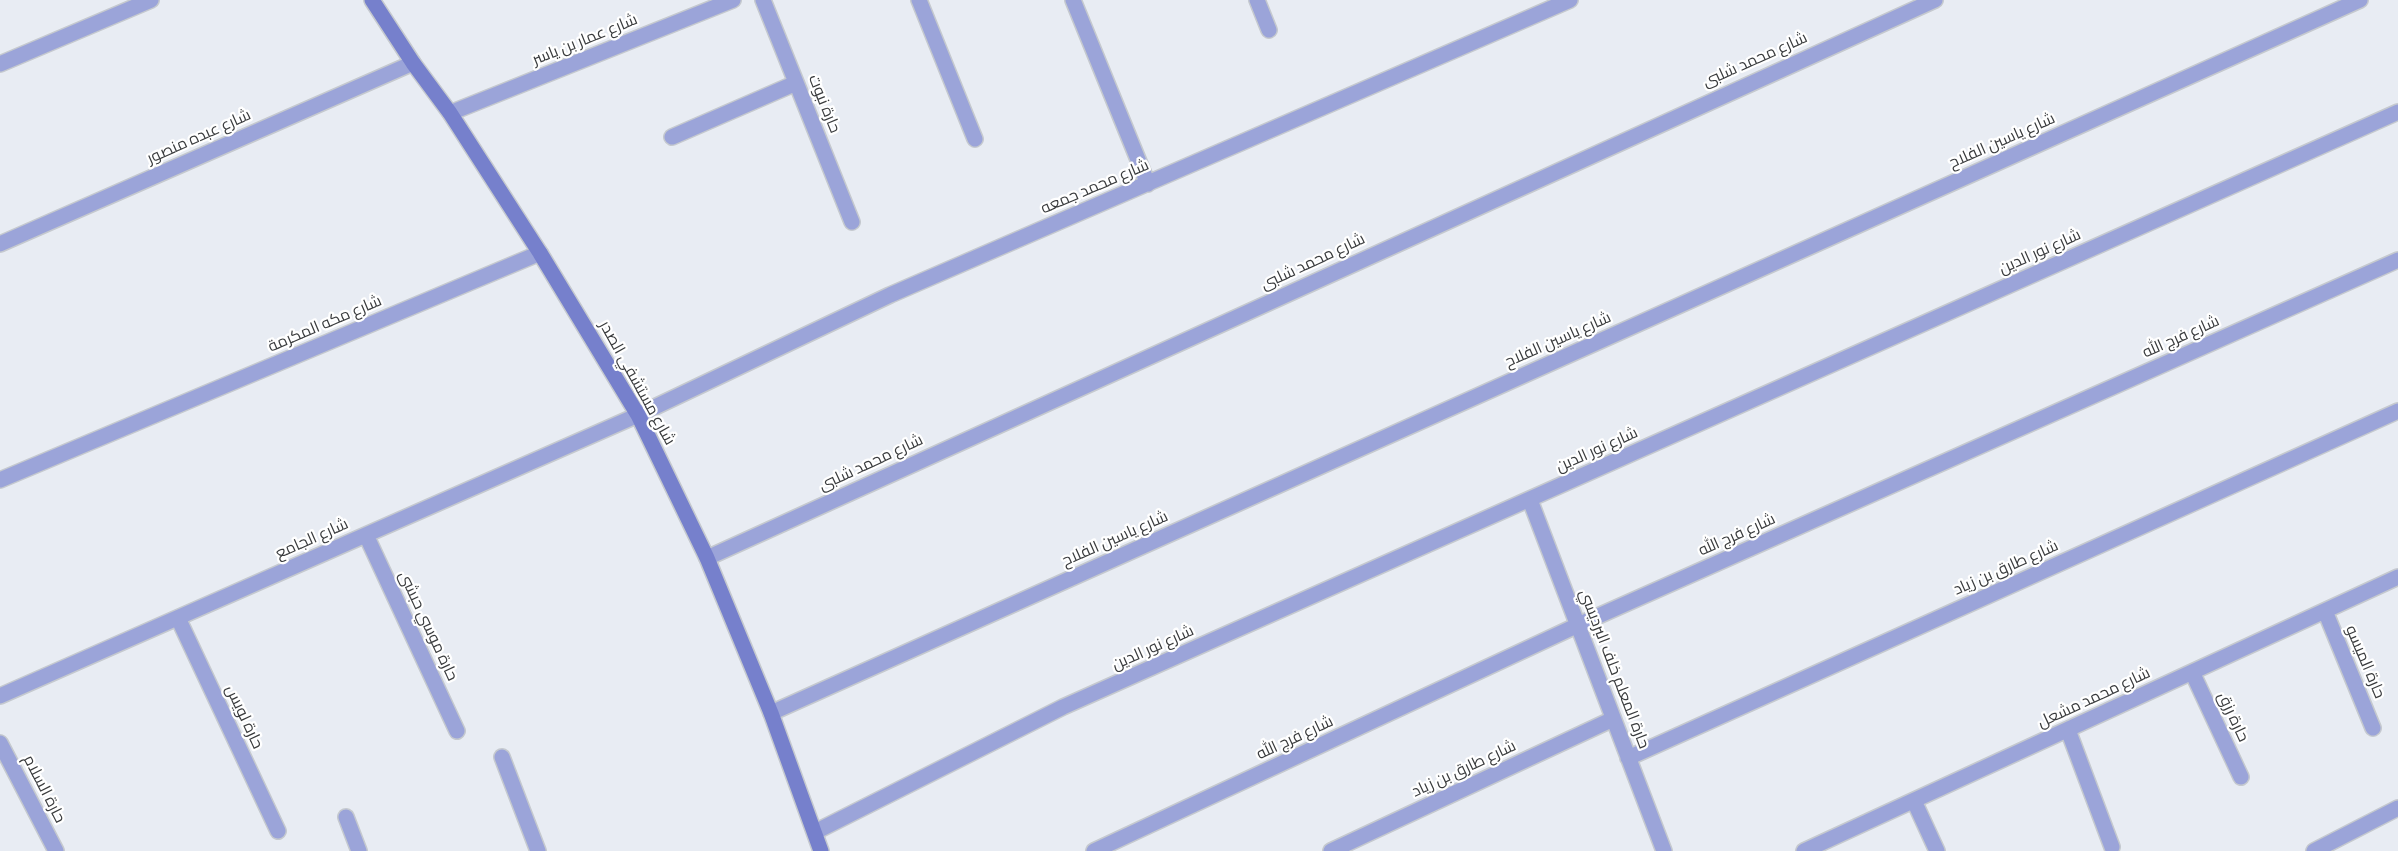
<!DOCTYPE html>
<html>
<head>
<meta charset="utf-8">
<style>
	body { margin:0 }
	canvas { display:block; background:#e8ecf3 }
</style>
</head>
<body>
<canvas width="2398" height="851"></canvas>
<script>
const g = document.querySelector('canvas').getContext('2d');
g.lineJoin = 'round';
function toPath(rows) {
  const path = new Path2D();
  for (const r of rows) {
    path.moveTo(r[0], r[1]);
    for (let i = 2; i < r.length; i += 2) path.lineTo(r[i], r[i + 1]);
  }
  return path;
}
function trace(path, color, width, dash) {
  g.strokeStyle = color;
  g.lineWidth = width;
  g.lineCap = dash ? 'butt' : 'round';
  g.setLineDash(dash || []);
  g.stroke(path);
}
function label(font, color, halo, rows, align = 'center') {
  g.font = font + ' Bitter,Cairo,serif';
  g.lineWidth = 4.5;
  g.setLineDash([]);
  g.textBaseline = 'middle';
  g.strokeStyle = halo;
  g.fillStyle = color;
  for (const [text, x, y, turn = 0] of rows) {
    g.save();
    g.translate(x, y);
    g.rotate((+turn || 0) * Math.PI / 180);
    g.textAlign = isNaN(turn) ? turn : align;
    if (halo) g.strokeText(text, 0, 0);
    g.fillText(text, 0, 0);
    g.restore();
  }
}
const street = toPath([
	[763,0,852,222],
	[919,0,975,139],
	[1073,0,1148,184],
	[1257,0,1269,30],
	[0,64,151,0],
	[450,113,733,0],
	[672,137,796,83],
	[0,244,413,63],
	[0,480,540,253],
	[1530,500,1664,851],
	[366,535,457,731],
	[707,558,1935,0],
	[2325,611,2373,728],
	[178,618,278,831],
	[2192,672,2241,777],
	[0,696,638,415,890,295,1570,0],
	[771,713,2360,0],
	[2068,730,2112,847],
	[0,743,56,851],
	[502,757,538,851],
	[1628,758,2398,411],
	[1914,801,1937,851],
	[346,817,359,851],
	[815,832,1063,707,2398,112],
	[1094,851,1578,625,2398,260],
	[1331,851,1613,719],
	[1804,851,2398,577],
	[2314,851,2398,808]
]);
const secondary = toPath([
	[372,0,413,63,450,113,540,253,638,415,707,558,771,713,821,851]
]);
const streetNames = [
	["شارع عمار بن ياسر",585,40,-22],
	["شارع محمد شلبى",1755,60,-24],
	["حارة نبوت",824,104,68],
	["شارع عبده منصور",199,137,-24],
	["شارع ياسين الفلاح",2002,141,-24],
	["شارع محمد جمعه",1095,187,-23],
	["شارع نور الدين",2040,252,-24],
	["شارع محمد شلبى",1313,262,-25],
	["شارع مكه المكرمة",325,324,-23],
	["شارع فرج الله",2181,337,-24],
	["شارع ياسين الفلاح",1558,340,-24],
	["شارع مستشفي الصدر",637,383,61],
	["شارع نور الدين",1597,450,-24],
	["شارع محمد شلبى",871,463,-25],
	["شارع فرج الله",1737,535,-24],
	["شارع الجامع",312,539,-24],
	["شارع ياسين الفلاح",1115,539,-24],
	["شارع طارق بن زياد",2006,568,-24],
	["حارة موسي حبشى",428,626,65],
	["شارع نور الدين",1153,648,-24],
	["حارة الميسو",2365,662,67],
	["حارة المعلم خلف البرديسي",1614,669,69],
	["شارع محمد مشعل",2094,698,-25],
	["حارة لويس",244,717,65],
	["حارة رزق",2233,717,65],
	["شارع فرج الله",1295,738,-25],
	["شارع طارق بن زياد",1464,769,-25],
	["حارة السلام",44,789,63]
];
trace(street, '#c5c9cf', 18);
trace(secondary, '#c5c9cf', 18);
trace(street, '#9ba4d9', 15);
trace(secondary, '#7680cc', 15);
label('16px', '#393b3d', '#fff', streetNames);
</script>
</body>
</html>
